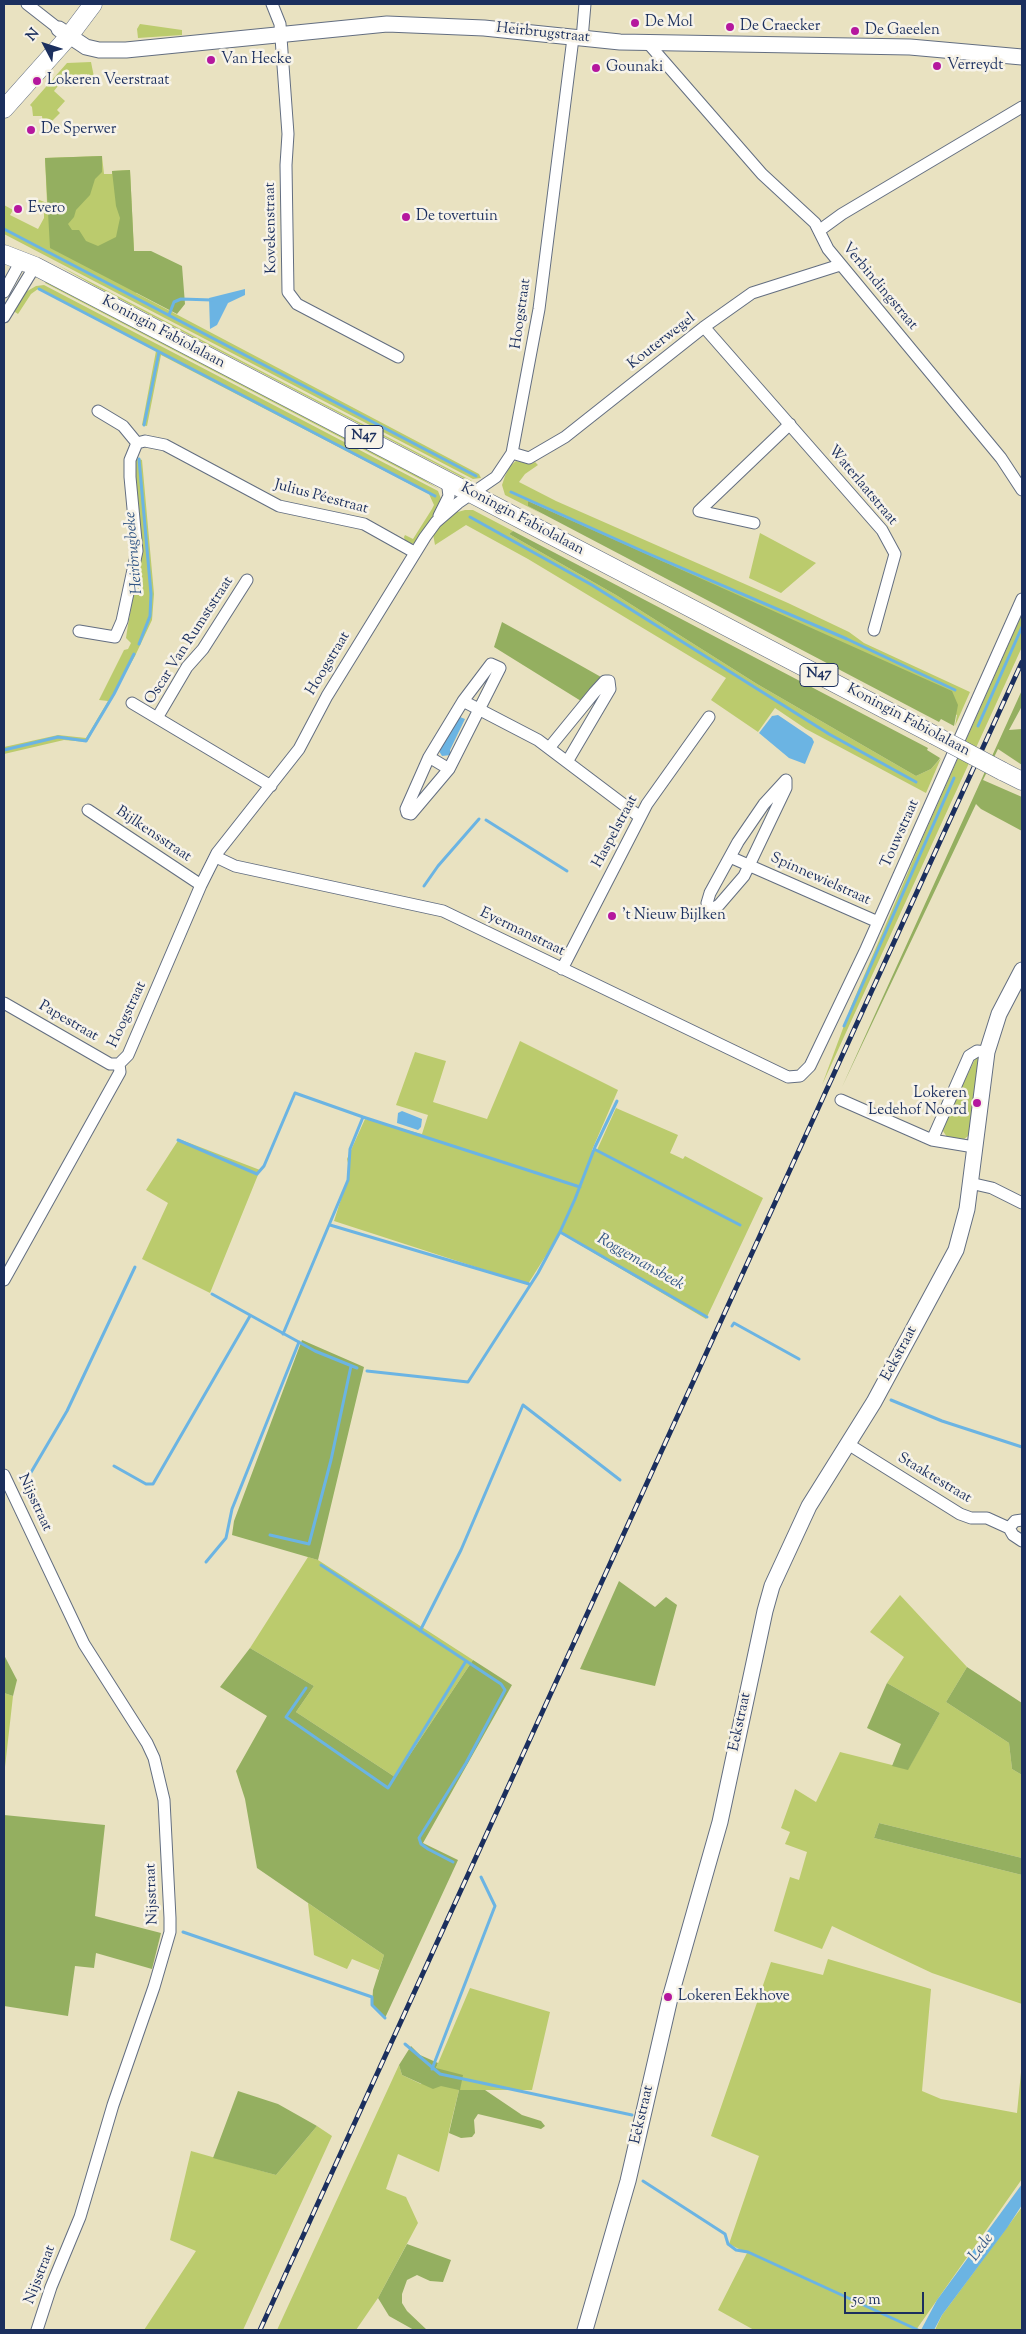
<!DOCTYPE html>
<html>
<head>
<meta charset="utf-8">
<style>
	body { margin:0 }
	#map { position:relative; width:1026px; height:2334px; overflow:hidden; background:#e9e2c1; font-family:"Sorts Mill Goudy",serif }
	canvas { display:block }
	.frame { position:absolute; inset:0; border:5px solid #1b2f5e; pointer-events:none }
	.north { position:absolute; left:20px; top:20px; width:50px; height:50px; -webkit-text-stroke:4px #f7f3e8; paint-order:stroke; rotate:310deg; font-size:14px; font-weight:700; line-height:20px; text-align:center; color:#1b2f5e }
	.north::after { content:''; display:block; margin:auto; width:18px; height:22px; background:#1b2f5e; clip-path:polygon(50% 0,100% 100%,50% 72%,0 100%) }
	.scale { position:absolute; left:844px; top:2292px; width:80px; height:22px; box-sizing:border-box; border:2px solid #1b2f5e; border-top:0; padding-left:6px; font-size:15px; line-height:18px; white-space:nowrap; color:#1b2f5e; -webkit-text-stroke:4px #f7f3e8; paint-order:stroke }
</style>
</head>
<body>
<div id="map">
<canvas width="1026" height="2334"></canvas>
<div class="frame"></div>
<div class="north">N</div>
<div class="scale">50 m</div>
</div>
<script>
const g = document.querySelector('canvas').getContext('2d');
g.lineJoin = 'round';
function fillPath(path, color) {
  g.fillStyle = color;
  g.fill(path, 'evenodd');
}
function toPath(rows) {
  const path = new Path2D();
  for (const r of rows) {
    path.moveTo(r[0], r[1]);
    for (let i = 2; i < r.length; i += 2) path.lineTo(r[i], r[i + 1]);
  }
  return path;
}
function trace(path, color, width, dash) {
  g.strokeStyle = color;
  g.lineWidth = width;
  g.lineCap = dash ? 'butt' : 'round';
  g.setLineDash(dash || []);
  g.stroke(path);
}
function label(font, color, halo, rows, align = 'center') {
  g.font = font + ' "Sorts Mill Goudy",serif';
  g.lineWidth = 5;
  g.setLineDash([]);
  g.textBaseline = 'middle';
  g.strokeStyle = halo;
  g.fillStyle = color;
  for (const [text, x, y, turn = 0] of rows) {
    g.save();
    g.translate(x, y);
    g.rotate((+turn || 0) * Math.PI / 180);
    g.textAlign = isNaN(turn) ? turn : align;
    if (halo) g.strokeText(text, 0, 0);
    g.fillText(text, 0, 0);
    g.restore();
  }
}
const green = toPath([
	[140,24,182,30,182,35,138,38,137,29],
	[91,62,95,82,88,82,87,74,70,75,64,78,54,91,65,101,57,110,60,113,48,125,43,125,42,116,33,116,32,107,30,105,67,63],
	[102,156,104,174,112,174,112,171,130,170,136,293,479,474,481,478,473,479,4,234,4,205,13,210,10,215,38,229,44,218,44,211,34,206,37,199,47,203,45,158],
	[56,264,472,481,471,482,95,286],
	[46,281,418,476,439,489,45,283],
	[44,285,438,491,443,504,416,543,411,544,405,541,404,537,405,535,413,539,432,509,434,505,429,494,161,355,147,426,142,425,156,351,38,289,31,294,18,314,12,310,24,293,36,286],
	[139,459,142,460,154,594,152,620,135,656,87,742,64,740,4,754,4,747,58,735,86,738,108,701,99,700,124,650,128,649,131,643,126,638,127,631,140,555,135,468,135,460],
	[516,461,531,464,535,462,538,465,525,474,519,482,556,501,788,603,849,632,864,643,970,692,955,726,957,715,703,581,528,501,528,506,544,515,505,495,502,485,505,476,510,466],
	[465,510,473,510,513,531,509,534,616,595,757,684,916,776,931,769,941,758,926,793,806,729,775,708,758,732,711,700,726,678,528,559,466,525,435,545,433,534,444,519,454,513],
	[760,533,816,563,781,593,749,578],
	[1022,614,1022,647,822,1085,852,1004,923,837],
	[520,1041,618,1090,592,1150,597,1150,616,1108,678,1135,670,1153,683,1159,685,1156,763,1198,706,1319,560,1233,528,1284,334,1221,350,1171,347,1159,365,1119,422,1134,428,1115,396,1105,415,1052,446,1061,433,1102,487,1119],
	[976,1057,979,1058,971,1134,964,1139,947,1137,943,1131,943,1126],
	[179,1139,260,1170,210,1293,142,1259,168,1203,146,1190],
	[308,1557,318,1560,473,1660,395,1777,296,1712,314,1686,250,1648],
	[900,1595,967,1667,946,1702,1009,1743,1012,1769,1022,1775,1022,1858,879,1823,874,1838,1022,1875,1022,2004,932,1973,832,1926,822,1949,774,1931,790,1877,799,1880,807,1852,785,1844,790,1832,781,1828,795,1789,816,1802,840,1752,908,1769,940,1713,887,1683,904,1657,870,1632],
	[4,1693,13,1696,4,1776],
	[308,1903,384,1955,379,1970,352,1959,347,1969,314,1955],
	[828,1959,931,1989,922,2091,941,2099,1017,2113,1022,2062,1022,2179,916,2330,754,2330,718,2310,747,2253,729,2244,759,2156,711,2136,771,1962,823,1975],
	[470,1988,550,2012,532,2090,459,2090,439,2172,398,2154,386,2189,406,2197,418,2223,378,2298,356,2330,277,2330,399,2065,402,2075,421,2084,436,2068],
	[317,2126,332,2136,243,2330,144,2330,196,2251,170,2240,191,2151,276,2175],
	[1022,2207,1022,2330,935,2330,942,2315]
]);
const forest = toPath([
	[102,156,102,172,95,179,90,195,76,210,74,217,68,224,72,230,79,230,86,241,98,246,116,237,120,218,116,206,112,171,130,170,134,251,151,251,182,266,185,304,177,314,50,248,45,158],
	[528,501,952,691,958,705,954,726,941,719,939,722,528,506],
	[513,531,928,748,927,750,940,758,938,761,931,769,916,776,757,684,616,595,509,534],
	[502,622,562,655,601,677,581,701,494,647],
	[1022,690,1022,706,1009,730,1022,729,1022,765,998,749,983,780,1022,797,1022,831,981,809,976,804,842,1087],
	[302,1340,364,1367,318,1560,232,1535,234,1521],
	[619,1581,655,1607,666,1597,677,1605,655,1686,580,1669],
	[250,1648,314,1686,296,1712,395,1777,473,1660,512,1685,423,1843,458,1860,385,2018,372,2005,373,1990,384,1955,257,1868,245,1799,236,1771,267,1716,220,1687],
	[4,1655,17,1680,13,1696,4,1693],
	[967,1667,1022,1703,1022,1775,1012,1769,1009,1743,946,1702],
	[887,1683,940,1713,908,1770,892,1766,901,1744,867,1728],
	[4,1815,105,1825,95,1916,161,1933,152,1969,96,1953,94,1968,75,1966,68,2016,4,2006],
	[879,1823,1022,1858,1022,1875,874,1838],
	[411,2046,420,2055,438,2063,436,2068,463,2075,460,2090,485,2090,522,2115,541,2121,545,2126,541,2129,478,2114,474,2120,475,2133,472,2137,461,2138,449,2133,459,2090,441,2086,433,2089,402,2075,399,2065],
	[238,2091,278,2104,317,2126,276,2175,213,2158],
	[407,2244,451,2260,443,2282,430,2281,417,2275,407,2280,402,2294,402,2303,407,2311,427,2330,414,2330,389,2316,378,2298]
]);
const water = toPath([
	[245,289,245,295,228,303,217,325,210,329,209,298],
	[778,715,812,738,814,742,805,764,789,758,759,733,772,716],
	[460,717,465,719,450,750,451,755,442,756,439,751],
	[402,1111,422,1119,421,1127,418,1130,397,1123,398,1113],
	[1022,2184,1022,2205,1007,2228,942,2315,934,2330,921,2330,937,2300]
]);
const stream = toPath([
	[4,229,476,476],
	[39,289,435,496],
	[169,315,174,302,181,299,212,300],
	[144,425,159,352],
	[139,459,151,594,150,616,139,644],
	[511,492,649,554,847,639,955,690],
	[470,517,592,585,829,734,916,782],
	[978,726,1022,627],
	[4,750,58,737,86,741,114,694,134,654],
	[486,820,567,871],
	[424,886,438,866,479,819],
	[844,1026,954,778],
	[363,1117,580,1187],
	[178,1140,257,1174,264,1166,295,1093,363,1117,350,1149,348,1180,283,1334],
	[594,1149,740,1225],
	[330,1225,529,1284],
	[560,1232,707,1317],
	[212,1294,315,1351,357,1368],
	[732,1326,734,1323,799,1359],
	[367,1371,468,1382,538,1273,560,1232,575,1199,595,1147,617,1101],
	[891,1400,942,1421,1022,1447],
	[114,1466,146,1484,153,1484,250,1316],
	[23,1486,67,1411,135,1267],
	[270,1535,309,1544,331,1460,351,1366],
	[206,1562,226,1538,232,1509,299,1342],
	[321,1565,501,1684,505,1690,466,1763,419,1838,421,1844,428,1849,453,1862],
	[420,1631,461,1550,523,1405,620,1480],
	[306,1688,286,1717,388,1788,466,1661],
	[183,1932,372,1997,372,2005,385,2018],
	[405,2044,440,2074,632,2115],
	[432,2069,495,1906,481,1877],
	[643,2181,725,2234,728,2244,736,2250,748,2252,918,2330]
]);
const street = toPath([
	[27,4,59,29],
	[272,4,280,24,288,134,286,165,288,292,297,304,398,357],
	[582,39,585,4],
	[647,42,762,174,815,223,828,249,1001,458,1022,490],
	[820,230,842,214,1022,107],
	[4,292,22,259],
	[4,317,35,266],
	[704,327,882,530,895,554,874,630],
	[98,411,123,426,137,443],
	[512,453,529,458,565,437,704,327,752,293,840,265],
	[439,516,449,496,447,480],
	[754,523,699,511,790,424],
	[79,631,115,637,122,621,137,551,130,477,130,460,137,443,145,441,165,445,279,506,364,524,414,552],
	[491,664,500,668,449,769,411,814,407,813,406,809,429,757,463,701,491,664],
	[463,701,538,740,640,817],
	[132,703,271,786],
	[157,718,187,667,203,649,247,580],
	[549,748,594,693,605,681,609,681,610,689,567,762],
	[429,757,449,769],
	[786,780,786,788,744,876,719,905,714,908,709,908,707,903,710,893,738,842,764,804,786,780],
	[88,810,201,885],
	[216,857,235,866,443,911,788,1077,800,1076,810,1066,866,949,1022,599],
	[730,857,878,922],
	[562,969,647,804,709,717],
	[4,1003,110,1064,119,1064],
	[841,1100,932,1140,974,1147],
	[932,1140,969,1056,977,1051,987,1052],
	[970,1183,992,1188,1022,1203],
	[4,1280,120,1072,119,1064,128,1055,201,885,217,853,299,749,327,696,425,537,436,522,458,503,496,477,512,453,539,309,573,38],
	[848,1444,960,1514,971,1518,987,1518,1009,1528,1013,1535,1022,1541],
	[4,1475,84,1644,147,1743,154,1758,164,1800,170,1918,170,1932,154,1987,113,2105,80,2217,51,2287,37,2330],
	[1009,1528,1015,1521,1022,1520]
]);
const secondary = toPath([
	[59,29,86,47,99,50,126,50,387,24,484,28,620,42,910,47,1022,57],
	[585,2330,628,2181,670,1998,720,1822,765,1611,772,1586,809,1506,874,1402,956,1250,967,1209,987,1052,999,1014,1022,970]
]);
const primary = toPath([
	[4,109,69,36,93,4],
	[4,254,35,266,934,735],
	[1002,771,1022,781]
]);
const rail = toPath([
	[260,2330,1022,662]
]);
const primaryBridge = toPath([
	[934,735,1002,771]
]);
const markers = [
	[635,23,5,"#b5179e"],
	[730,27,5,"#b5179e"],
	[855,31,5,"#b5179e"],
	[211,60,5,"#b5179e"],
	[937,66,5,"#b5179e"],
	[596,68,5,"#b5179e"],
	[37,81,5,"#b5179e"],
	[31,130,5,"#b5179e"],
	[18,209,5,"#b5179e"],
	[406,217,5,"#b5179e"],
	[612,916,5,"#b5179e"],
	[977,1103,5,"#b5179e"],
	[668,1997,5,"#b5179e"]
];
const shields = [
	[364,437,38],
	[819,675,38]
];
const shieldNames = [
	["N47",364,437],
	["N47",819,675]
];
const poiNames = [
	["De Mol",645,23],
	["De Craecker",740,27],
	["De Gaeelen",865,31],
	["Van Hecke",221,60],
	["Verreydt",947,66],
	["Gounaki",606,68],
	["Lokeren Veerstraat",47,81],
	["De Sperwer",41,130],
	["Evero",28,209],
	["De tovertuin",416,217],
	["'t Nieuw Bijlken",622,916],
	["Lokeren",967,1094,"right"],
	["Ledehof Noord",967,1111,"right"],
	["Lokeren Eekhove",678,1997]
];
const streetNames = [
	["Heirbrugstraat",543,34,6],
	["Kovekenstraat",272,228,-91],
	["Verbindingstraat",879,287,50],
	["Hoogstraat",522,314,-82],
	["Koningin Fabiolalaan",163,333,28],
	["Kouterwegel",662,342,-38],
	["Waterlaatstraat",862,486,50],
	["Julius Péestraat",321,498,15],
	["Koningin Fabiolalaan",522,520,28],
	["Oscar Van Rumststraat",190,641,-57],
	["Hoogstraat",329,664,-59],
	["Koningin Fabiolalaan",908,721,28],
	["Haspelstraat",616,832,-62],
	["Touwstraat",901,834,-66],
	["Bijlkensstraat",153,835,34],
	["Spinnewielstraat",820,880,24],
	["Eyermanstraat",522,933,26],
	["Hoogstraat",128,1015,-65],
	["Papestraat",68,1022,30],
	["Eekstraat",900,1354,-62],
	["Staaktestraat",934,1479,31],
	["Nijsstraat",34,1503,65],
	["Eekstraat",741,1722,-78],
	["Nijsstraat",153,1894,-92],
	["Eekstraat",643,2115,-77],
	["Nijsstraat",41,2275,-69]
];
const waterNames = [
	["Heirbrugbeke",135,553,-95],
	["Roggemansbeek",640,1263,30],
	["Lede",982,2248,-54]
];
fillPath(green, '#bbcb6d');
fillPath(forest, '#94af60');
fillPath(water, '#6bb4e3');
trace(stream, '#6bb4e3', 3);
trace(street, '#636e81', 13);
trace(secondary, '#636e81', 17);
trace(primary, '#636e81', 19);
trace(street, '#fff', 11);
trace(secondary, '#fff', 15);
trace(primary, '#fff', 18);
trace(rail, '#1b2f5e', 5);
trace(rail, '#f7f3e8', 3, [9]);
trace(primaryBridge, '#636e81', 19, []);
trace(primaryBridge, '#fff', 18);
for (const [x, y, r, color] of markers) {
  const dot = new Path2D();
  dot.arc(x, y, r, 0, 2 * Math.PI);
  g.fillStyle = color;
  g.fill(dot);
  trace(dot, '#f7f3e8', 2);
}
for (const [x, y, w] of shields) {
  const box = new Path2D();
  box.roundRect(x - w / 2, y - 11.5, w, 23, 4);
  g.fillStyle = '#f7f3e8';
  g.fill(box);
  trace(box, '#1b2f5e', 1);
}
label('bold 14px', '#1b2f5e', null, shieldNames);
label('15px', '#1b2f5e', '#f7f3e8', poiNames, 'left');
label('15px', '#1b2f5e', '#f7f3e8', streetNames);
label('italic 16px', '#335786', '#f7f3e8', waterNames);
</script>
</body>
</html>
